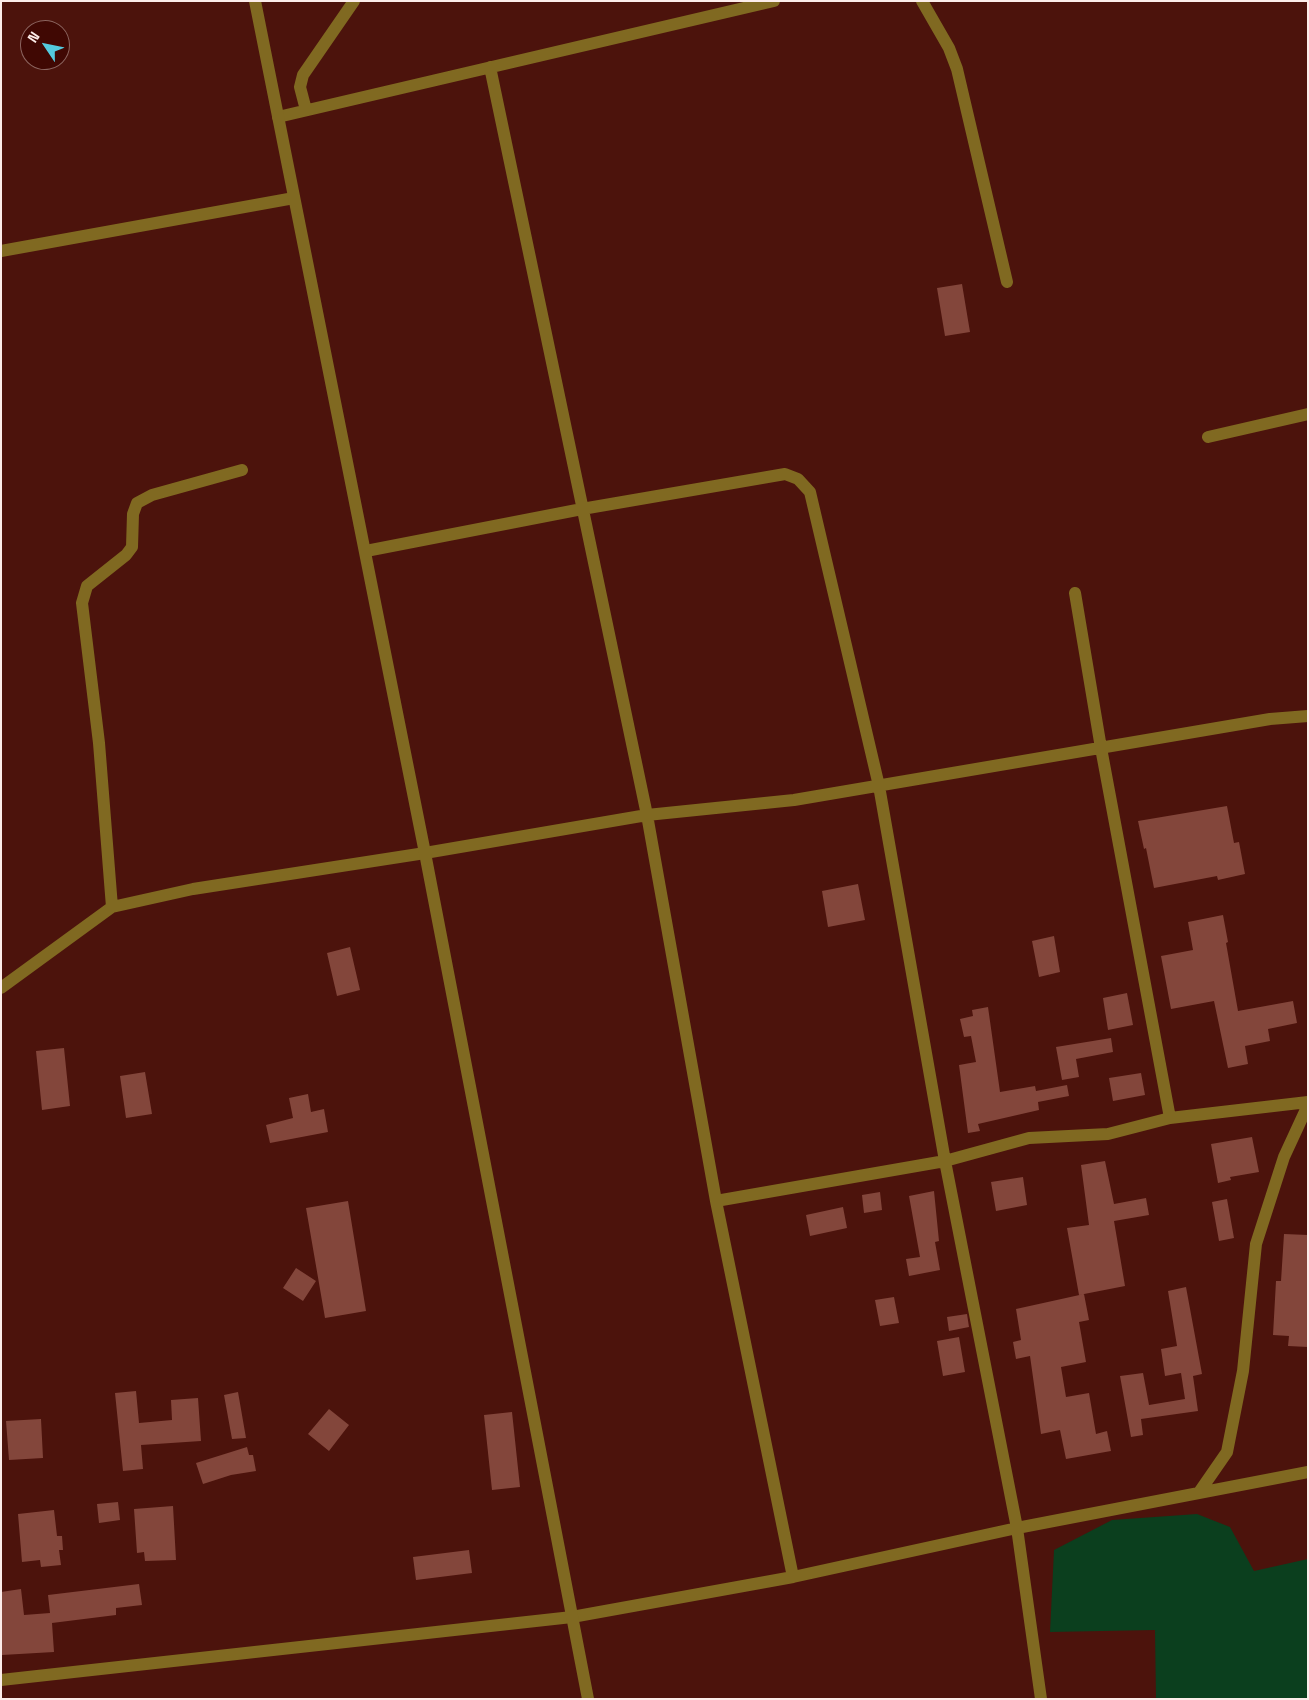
<!DOCTYPE html>
<html>
<head>
<meta charset="utf-8">
<style>
	body { margin:0 }
	#map { position:relative; width:1309px; height:1700px; overflow:hidden; background:#4c130c; font-family:"Space Grotesk",sans-serif }
	canvas { display:block }
	.frame { position:absolute; inset:0; border:2px solid #fcedea; pointer-events:none }
	.north { position:absolute; left:20px; top:20px; width:50px; height:50px; box-sizing:border-box; background:#400803; border:1px solid #8b645f; border-radius:50%; rotate:304deg; font-size:14px; font-weight:700; line-height:20px; text-align:center; color:#fcedea }
	.north::after { content:''; display:block; margin:auto; width:18px; height:22px; background:#54cade; clip-path:polygon(50% 0,100% 100%,50% 72%,0 100%) }
</style>
</head>
<body>
<div id="map">
<canvas width="1309" height="1700"></canvas>
<div class="frame"></div>
<div class="north">N</div>
</div>
<script>
const g = document.querySelector('canvas').getContext('2d');
g.lineJoin = 'round';
function fillPath(path, color) {
  g.fillStyle = color;
  g.fill(path, 'evenodd');
}
function toPath(rows) {
  const path = new Path2D();
  for (const r of rows) {
    path.moveTo(r[0], r[1]);
    for (let i = 2; i < r.length; i += 2) path.lineTo(r[i], r[i + 1]);
  }
  return path;
}
function trace(path, color, width, dash) {
  g.strokeStyle = color;
  g.lineWidth = width;
  g.lineCap = dash ? 'butt' : 'round';
  g.setLineDash(dash || []);
  g.stroke(path);
}
const green = toPath([
	[1197,1514,1230,1527,1254,1571,1308,1559,1308,1699,1156,1699,1155,1630,1050,1632,1054,1550,1112,1520]
]);
const building = toPath([
	[962,284,970,332,945,336,937,288],
	[1227,806,1234,843,1239,842,1245,874,1218,880,1217,876,1154,888,1146,848,1144,849,1138,821],
	[858,884,865,920,828,927,822,891],
	[1223,915,1228,942,1226,943,1238,1011,1293,1001,1297,1023,1268,1029,1270,1041,1245,1046,1248,1064,1228,1068,1214,1001,1171,1009,1161,956,1193,950,1188,922],
	[1054,936,1060,972,1039,977,1032,941],
	[350,947,360,990,337,996,327,953],
	[1127,993,1133,1025,1108,1030,1103,998],
	[988,1007,1000,1092,1035,1086,1036,1091,1067,1085,1069,1096,1038,1102,1039,1110,978,1124,980,1131,968,1133,959,1065,976,1062,971,1036,964,1037,960,1019,973,1016,972,1010],
	[1111,1038,1113,1052,1076,1059,1079,1077,1062,1080,1056,1047],
	[64,1048,70,1106,42,1110,36,1051],
	[145,1072,152,1114,126,1118,120,1076],
	[1141,1073,1145,1095,1113,1101,1109,1078],
	[308,1094,311,1112,324,1109,328,1132,270,1143,266,1125,293,1118,289,1098],
	[1252,1137,1259,1172,1230,1177,1231,1180,1218,1183,1211,1144],
	[1105,1161,1114,1204,1146,1198,1149,1215,1114,1221,1125,1286,1079,1295,1067,1228,1089,1225,1081,1165],
	[1023,1177,1027,1205,996,1211,991,1182],
	[934,1191,939,1241,935,1242,940,1270,909,1276,906,1259,920,1257,909,1196],
	[880,1192,882,1210,864,1213,862,1195],
	[1227,1199,1234,1238,1219,1241,1212,1202],
	[348,1201,366,1311,325,1318,306,1208],
	[843,1207,847,1228,810,1236,806,1215],
	[1284,1234,1308,1235,1308,1347,1288,1346,1289,1336,1273,1335,1276,1281,1281,1281],
	[296,1268,316,1281,303,1301,283,1288],
	[1186,1287,1202,1374,1193,1376,1198,1411,1141,1419,1143,1435,1131,1437,1120,1376,1143,1373,1149,1405,1185,1399,1181,1373,1165,1376,1161,1349,1177,1346,1168,1291],
	[1084,1294,1089,1320,1079,1322,1086,1362,1061,1367,1066,1397,1089,1393,1096,1434,1107,1431,1111,1451,1066,1459,1060,1430,1041,1434,1030,1356,1016,1359,1013,1342,1021,1340,1016,1309],
	[894,1297,899,1323,880,1326,875,1300],
	[967,1314,969,1327,949,1331,947,1317],
	[959,1337,965,1372,943,1376,937,1341],
	[136,1391,139,1423,172,1420,171,1400,198,1398,201,1441,141,1445,143,1469,123,1471,115,1393],
	[238,1392,246,1438,232,1439,224,1395],
	[329,1409,349,1425,329,1451,308,1434],
	[512,1412,520,1487,492,1490,484,1415],
	[41,1419,43,1458,9,1460,6,1421],
	[247,1447,249,1455,253,1455,256,1471,231,1475,203,1484,196,1463],
	[118,1502,120,1520,99,1523,97,1504],
	[173,1506,176,1560,145,1561,144,1552,137,1553,134,1509],
	[54,1510,57,1536,62,1536,63,1550,59,1550,61,1565,41,1567,40,1560,22,1562,18,1514],
	[469,1550,472,1573,416,1580,413,1557],
	[139,1584,142,1605,116,1608,116,1615,52,1623,54,1652,2,1655,1,1592,21,1589,24,1615,50,1613,48,1595]
]);
const minor = toPath([
	[922,1,949,48,957,69,1007,282],
	[490,67,647,815,716,1201,793,1577],
	[306,110,300,87,303,75,354,1],
	[278,117,774,1],
	[1,251,294,198],
	[1208,437,1308,414],
	[366,551,582,509,785,474,798,479,810,492,879,786,945,1161,1017,1528,1041,1699],
	[1075,593,1101,748,1170,1118],
	[112,907,99,743,82,603,87,586,126,555,132,547,133,514,137,503,152,495,242,470],
	[1,988,112,907,193,889,425,853,647,815,794,800,1270,719,1308,716],
	[716,1201,945,1161,1029,1138,1108,1134,1170,1118,1308,1102],
	[1200,1491,1227,1452,1243,1371,1256,1244,1284,1157,1308,1105],
	[1,1680,572,1617,793,1577,1017,1528,1308,1472]
]);
const tertiary = toPath([
	[255,1,425,853,588,1699]
]);
fillPath(green, '#0b3f1e');
fillPath(building, '#83463b');
trace(minor, '#806921', 12);
trace(tertiary, '#806921', 12);
</script>
</body>
</html>
